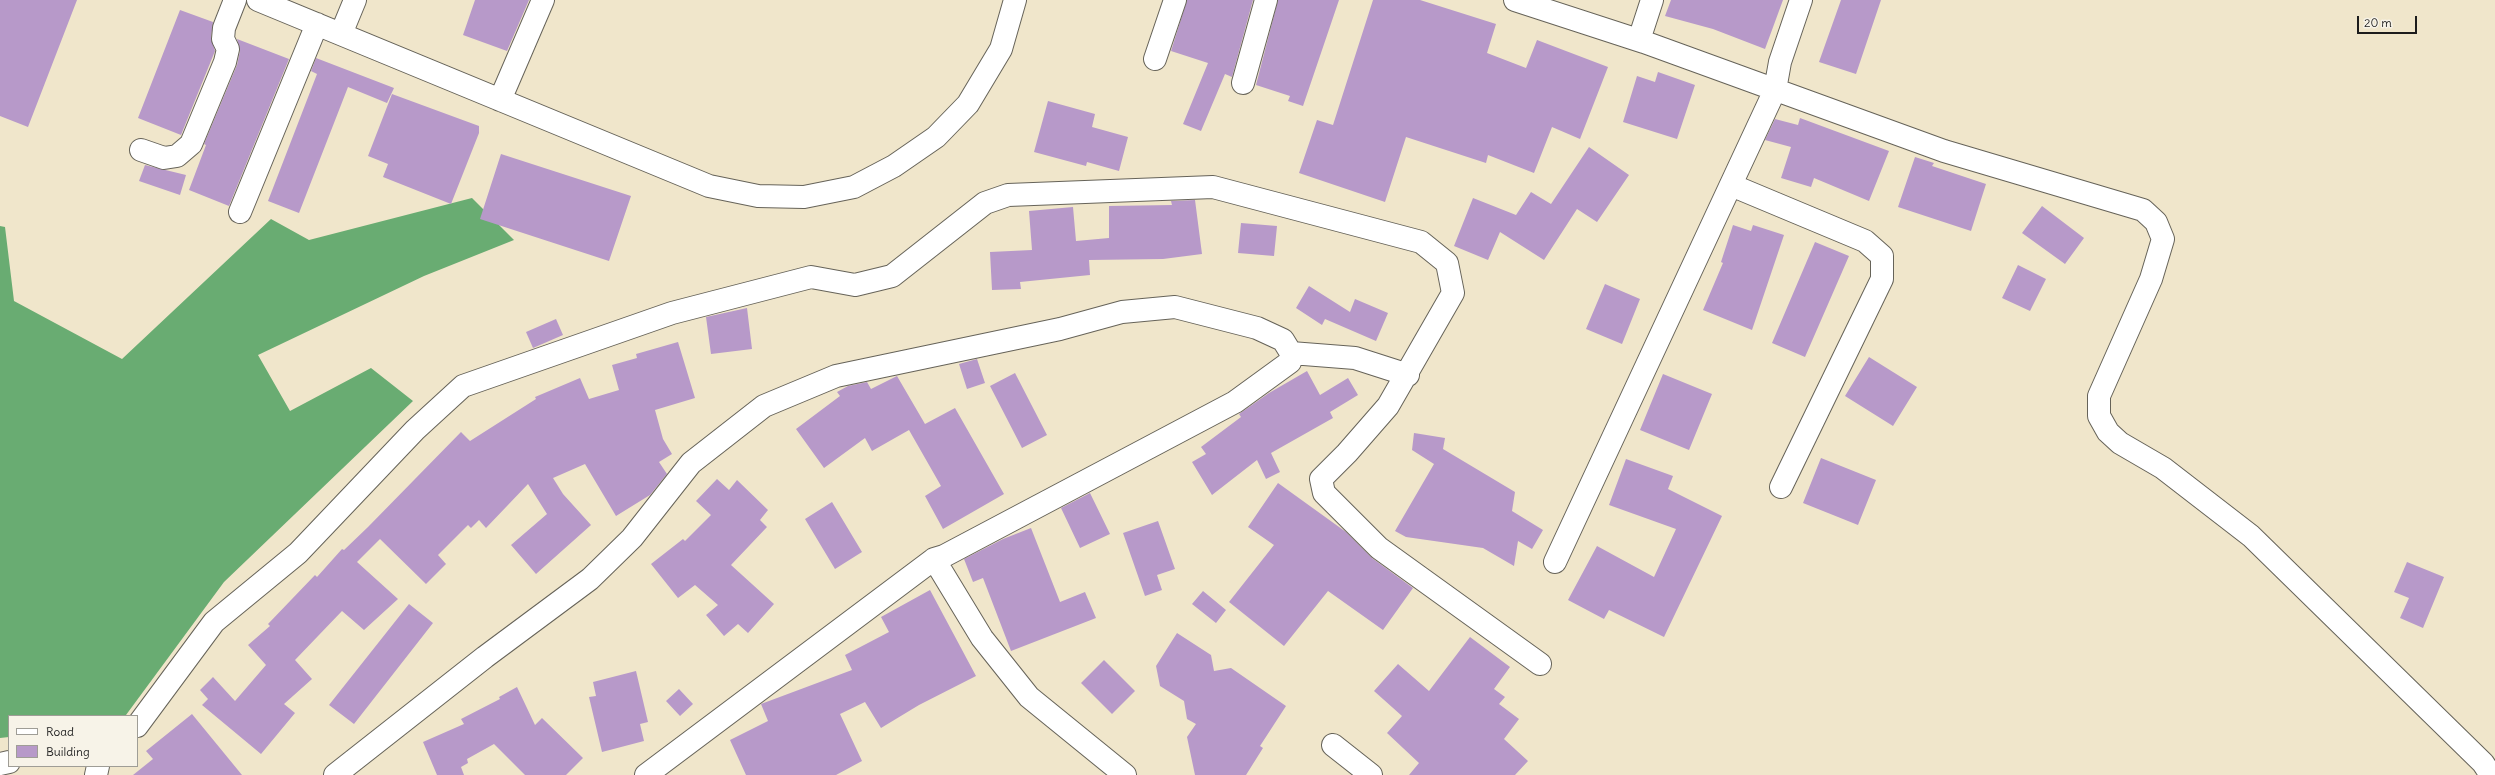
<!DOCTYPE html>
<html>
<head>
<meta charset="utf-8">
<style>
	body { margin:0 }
	#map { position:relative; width:2495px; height:775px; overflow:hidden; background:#f0e6cb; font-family:Delius,sans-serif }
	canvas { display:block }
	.legend { position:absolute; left:8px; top:715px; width:130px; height:52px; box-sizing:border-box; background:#f7f3e8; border:1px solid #9f9d96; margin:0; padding:5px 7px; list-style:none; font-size:12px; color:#1c1c1c }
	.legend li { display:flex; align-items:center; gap:8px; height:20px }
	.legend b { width:20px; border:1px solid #9f9d96 }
	.scale { position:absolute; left:2357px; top:16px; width:60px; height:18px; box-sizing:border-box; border:2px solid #1c1c1c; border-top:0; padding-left:5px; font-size:12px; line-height:14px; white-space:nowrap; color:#1c1c1c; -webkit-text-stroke:3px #f7f3e8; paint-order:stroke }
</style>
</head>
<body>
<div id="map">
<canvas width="2495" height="775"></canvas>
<ul class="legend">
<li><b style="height:5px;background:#fff"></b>Road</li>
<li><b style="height:11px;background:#b799c9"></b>Building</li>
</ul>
<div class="scale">20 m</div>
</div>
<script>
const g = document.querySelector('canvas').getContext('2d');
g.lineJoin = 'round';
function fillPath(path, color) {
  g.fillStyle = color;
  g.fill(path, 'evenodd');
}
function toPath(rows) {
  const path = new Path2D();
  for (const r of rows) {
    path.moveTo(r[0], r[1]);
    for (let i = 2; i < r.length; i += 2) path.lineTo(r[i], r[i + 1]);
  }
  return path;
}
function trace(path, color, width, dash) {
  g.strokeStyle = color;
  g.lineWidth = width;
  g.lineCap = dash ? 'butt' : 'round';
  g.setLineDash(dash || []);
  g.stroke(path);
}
const forest = toPath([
	[472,198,514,240,424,276,258,355,290,411,371,368,413,401,224,582,126,715,9,716,9,737,0,738,0,226,5,227,14,301,122,359,271,219,309,240]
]);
const building = toPath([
	[0,0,77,0,28,127,0,116],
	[475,0,529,0,507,51,463,35],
	[1187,0,1253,0,1232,77,1225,74,1201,131,1183,124,1208,63,1171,51],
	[1278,0,1339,0,1303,106,1288,101,1290,96,1256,85],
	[1373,0,1420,0,1496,24,1487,53,1526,68,1537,40,1608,67,1580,139,1552,127,1534,173,1488,155,1486,163,1406,137,1385,202,1299,173,1317,120,1333,125],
	[1671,0,1783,0,1765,49,1713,29,1665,16],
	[1841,0,1881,0,1856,74,1819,62],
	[180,10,213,22,211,38,215,51,181,135,138,118],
	[237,39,289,59,229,206,189,190,206,145,204,144,237,65,240,51],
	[316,58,394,88,387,103,348,87,299,213,268,201,317,74,311,71],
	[1658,72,1695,85,1677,139,1623,122,1637,76,1655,82],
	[392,94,479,126,479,133,451,204,383,177,388,164,368,156],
	[1048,101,1095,114,1092,127,1128,137,1119,171,1087,162,1086,166,1034,152],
	[1800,118,1889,151,1869,201,1814,178,1811,187,1781,178,1791,147,1765,140,1775,119,1798,125],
	[1589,147,1629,175,1597,222,1577,209,1544,260,1500,232,1488,260,1454,246,1473,198,1516,215,1531,192,1551,204],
	[501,154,631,196,609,261,480,219],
	[1915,157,1934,163,1932,166,1986,184,1971,231,1898,207],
	[145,165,186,175,180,195,139,181],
	[1195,200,1202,254,1163,259,1089,260,1090,275,1020,282,1021,289,992,290,990,252,1032,250,1029,211,1073,207,1076,241,1109,238,1109,206,1172,205,1171,201],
	[2042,206,2084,238,2065,264,2022,233],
	[1241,223,1277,226,1274,256,1238,253],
	[1733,225,1751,231,1753,225,1784,235,1752,330,1703,310,1723,263,1721,262],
	[1815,242,1849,256,1805,357,1772,343],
	[2018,265,2046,279,2030,311,2002,298],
	[1605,284,1640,299,1622,344,1586,329],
	[1309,286,1350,312,1355,299,1388,313,1376,341,1325,319,1322,325,1296,308],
	[747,308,752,349,711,354,706,317],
	[556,319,563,335,533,348,526,332],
	[678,342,695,398,655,410,663,439,672,454,659,462,667,474,650,495,616,516,585,464,553,478,563,494,591,525,536,574,511,545,547,514,528,484,486,528,479,520,471,528,468,525,438,555,446,564,426,584,380,539,357,562,398,599,364,630,342,611,295,660,312,679,284,704,295,713,261,754,202,705,208,699,200,690,213,677,235,701,266,665,248,645,270,626,268,624,315,575,317,577,342,549,344,550,368,527,461,432,470,441,536,399,535,397,580,378,589,399,619,390,612,365,637,358,636,354],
	[1869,357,1917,387,1893,426,1845,396],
	[977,359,985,383,967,389,959,364],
	[1307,371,1320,395,1348,378,1358,395,1330,412,1333,418,1271,453,1280,472,1266,479,1257,460,1212,495,1192,462,1206,454,1201,447,1241,417,1239,414,1269,393],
	[1015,373,1047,435,1022,448,990,386],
	[1663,374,1712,394,1689,450,1640,430],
	[897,376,925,424,955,408,1004,494,943,529,925,496,941,486,909,430,872,451,865,438,824,468,796,429,840,396,837,392,848,386,867,382,871,389],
	[1414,433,1445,438,1443,449,1515,492,1512,511,1543,530,1532,549,1518,541,1514,566,1483,548,1406,537,1395,531,1434,464,1412,450],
	[1821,458,1876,480,1858,525,1803,503],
	[1626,459,1673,476,1668,489,1722,516,1664,637,1609,610,1604,619,1568,600,1597,546,1654,577,1676,529,1609,505],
	[717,479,729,490,737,480,768,510,760,520,767,527,731,565,774,604,748,633,738,624,724,636,706,615,718,605,695,585,678,598,651,564,683,539,685,541,711,515,696,501],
	[1278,483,1346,532,1372,558,1413,588,1383,630,1328,591,1284,646,1229,602,1274,545,1248,527],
	[1090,493,1110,534,1080,548,1061,508],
	[832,502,862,552,835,569,805,519],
	[1158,521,1175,569,1157,575,1162,590,1145,596,1123,533],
	[1031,528,1060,602,1085,592,1096,618,1011,651,983,578,973,582,964,559,1003,539],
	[2407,562,2444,577,2423,628,2400,618,2409,598,2394,592],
	[930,590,976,676,919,705,881,728,865,702,840,714,862,761,836,775,746,775,730,740,768,721,761,704,852,670,845,655,889,632,881,617],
	[1203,591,1226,610,1216,623,1192,604],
	[409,604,433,623,354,724,329,705],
	[1177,633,1211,655,1214,671,1231,668,1286,706,1260,746,1263,748,1246,775,1195,775,1187,737,1196,724,1187,719,1184,701,1160,686,1156,666],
	[1470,637,1510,667,1494,689,1505,697,1499,704,1519,719,1504,739,1528,761,1515,775,1409,775,1419,763,1387,733,1402,716,1374,691,1398,664,1429,691],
	[1104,660,1135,691,1112,714,1081,683],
	[636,671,648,722,640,724,644,741,602,752,589,697,596,696,593,682],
	[517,687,535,725,542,718,583,758,566,775,525,775,494,744,467,759,468,763,461,767,464,775,437,775,423,742,464,724,461,719,500,699,499,697],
	[679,689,693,704,680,716,666,701],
	[192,714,242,775,133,775,153,759,146,751]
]);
const minor = toPath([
	[258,0,709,186,758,196,804,197,854,187,894,166,936,137,968,104,1001,49,1015,0],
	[1515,0,1644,42,1944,151,2143,210,2156,222,2163,239,2151,279,2099,396,2099,416,2108,432,2120,443,2163,468,2251,536,2483,763,2491,775],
	[341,34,355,0],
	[1639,40,1652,0],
	[1155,59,1175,0],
	[1243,83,1266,0],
	[500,100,543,0],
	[141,150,164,158,177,156,191,144,225,62,228,49,223,39,224,28,235,0],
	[1731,185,1865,241,1882,256,1882,279,1781,487],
	[240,212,317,24],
	[1291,353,1355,358,1408,375],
	[934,559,982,638,1029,697,1125,775],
	[1555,562,1775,90,1780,62,1801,0],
	[137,726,214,622,298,553,415,430,463,386,672,313,811,277,855,285,892,276,985,203,1008,195,1213,187,1421,242,1447,263,1453,293,1388,406,1347,453,1321,479,1324,493,1379,548,1540,664],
	[1333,745,1371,775],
	[0,764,9,762],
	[96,775,98,766],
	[335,775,485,657,590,579,632,538,691,463,764,406,836,376,1060,329,1122,312,1175,307,1257,328,1283,340,1291,353,1290,362,1235,402,944,556,934,559,646,775]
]);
fillPath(forest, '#69ac72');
fillPath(building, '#b799c9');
trace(minor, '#666359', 24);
trace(minor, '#fff', 22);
</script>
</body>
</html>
